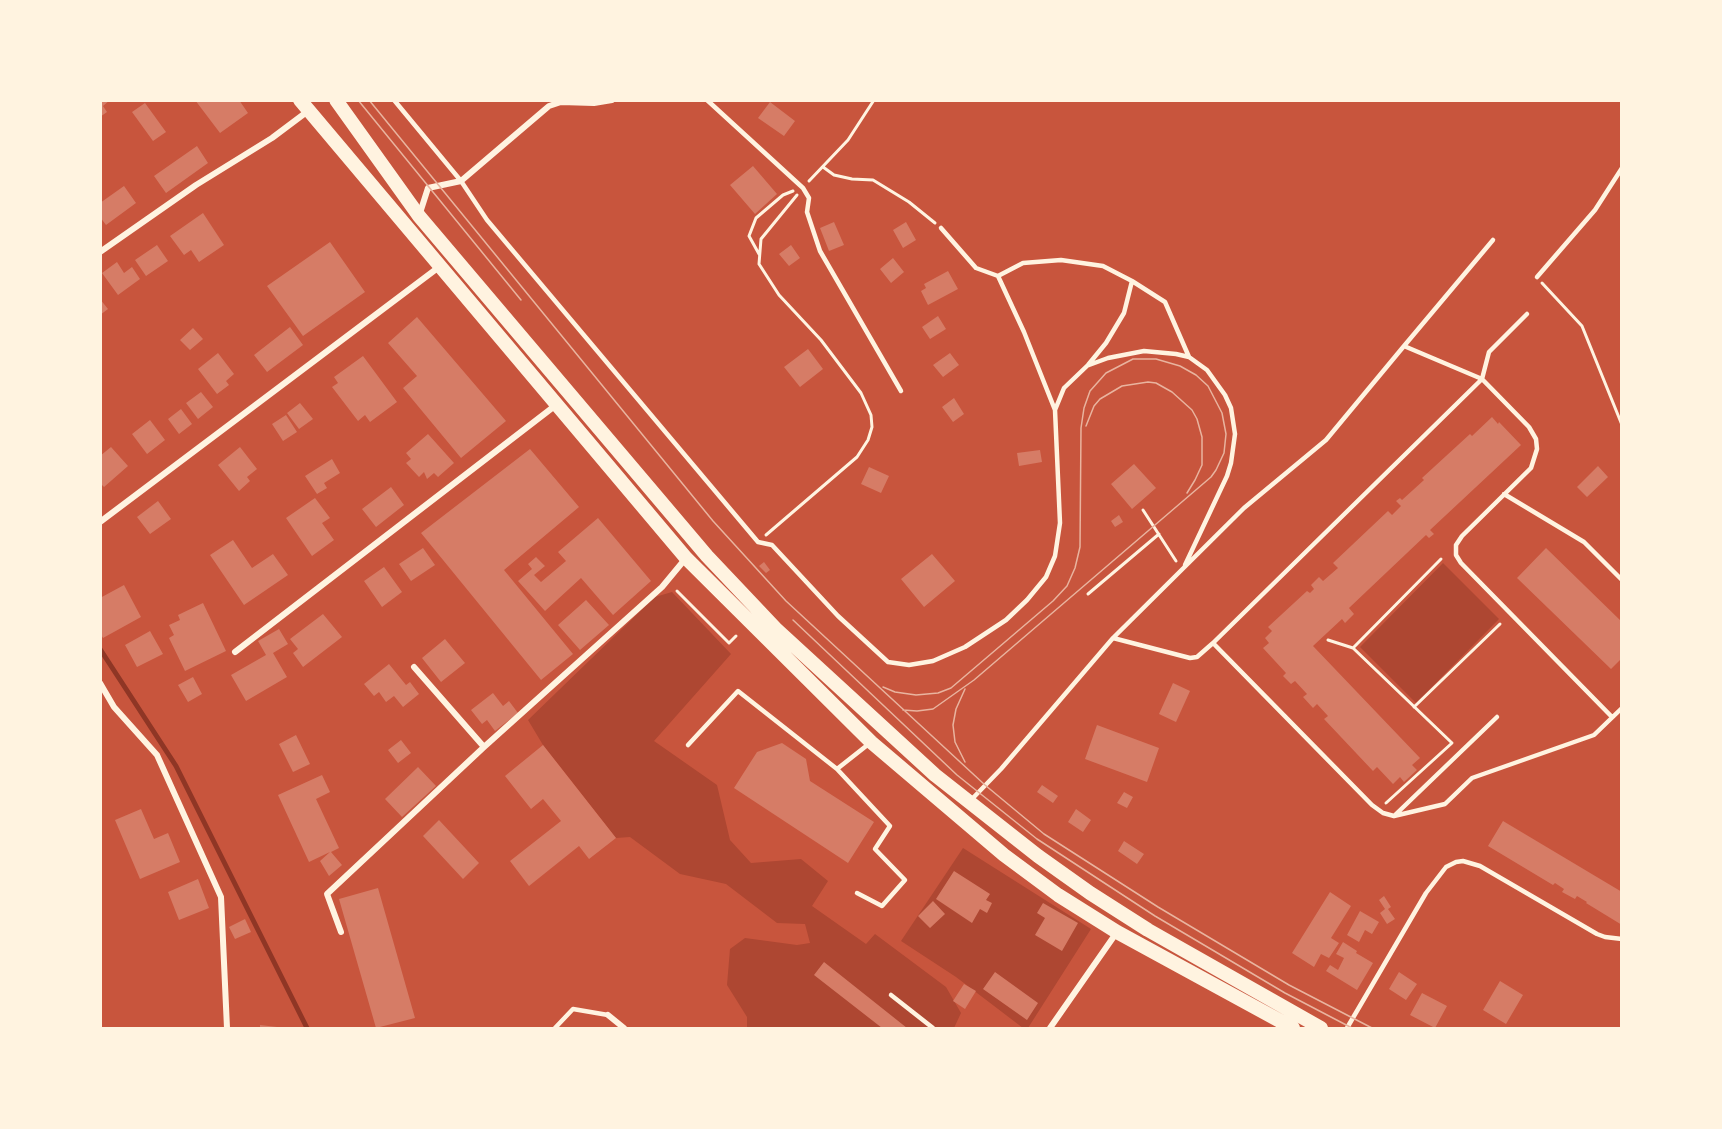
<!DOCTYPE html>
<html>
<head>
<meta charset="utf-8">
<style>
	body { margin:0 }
	#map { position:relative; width:1722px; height:1129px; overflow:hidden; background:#c8553d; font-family:"Noto Sans",sans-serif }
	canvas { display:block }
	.frame { position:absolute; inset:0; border:102px solid #fff3e0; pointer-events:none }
</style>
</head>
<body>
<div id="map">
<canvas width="1722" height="1129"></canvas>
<div class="frame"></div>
</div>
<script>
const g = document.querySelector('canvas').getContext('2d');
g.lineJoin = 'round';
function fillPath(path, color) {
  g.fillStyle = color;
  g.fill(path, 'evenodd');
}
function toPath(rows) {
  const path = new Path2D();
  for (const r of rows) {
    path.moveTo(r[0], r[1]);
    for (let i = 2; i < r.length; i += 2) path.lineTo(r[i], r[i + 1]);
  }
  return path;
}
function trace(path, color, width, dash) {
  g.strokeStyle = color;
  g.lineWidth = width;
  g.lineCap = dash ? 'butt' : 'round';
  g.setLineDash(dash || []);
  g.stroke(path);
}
const green = toPath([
	[1443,563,1499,619,1416,703,1360,647],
	[672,592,731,654,654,741,717,785,730,840,751,863,801,859,828,881,812,906,866,944,875,934,946,987,961,1013,954,1028,747,1028,747,1017,727,985,730,949,745,938,797,945,810,943,805,924,777,923,726,884,680,874,630,837,616,838,543,745,528,720,655,597],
	[963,848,1091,929,1028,1028,1023,1028,956,977,901,941]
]);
const stream = toPath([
	[100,649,176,766,307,1028]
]);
const building = toPath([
	[100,100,110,100,103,106,107,112,100,117],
	[195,100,239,100,248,113,220,133],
	[770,102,795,121,784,136,758,118],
	[145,103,166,132,153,141,132,112],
	[197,146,208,163,166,193,154,176],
	[753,166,777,194,755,214,730,185],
	[124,186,136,203,106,225,100,217,100,203],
	[203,213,224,245,199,262,191,250,184,255,170,236],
	[834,222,844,245,829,251,820,228],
	[906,222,916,240,903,248,893,230],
	[330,242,365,292,303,336,267,286],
	[157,245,168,261,146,276,135,260],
	[791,245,800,258,789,266,779,254],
	[893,258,904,272,891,283,880,269],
	[117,262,124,273,132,267,140,279,118,295,102,273],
	[948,271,958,289,928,305,921,291,926,288,924,284],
	[100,299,108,309,100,315],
	[938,316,946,329,930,339,922,327],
	[417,317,506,421,461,458,403,388,417,376,388,343],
	[290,327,303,345,267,372,254,355],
	[193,328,203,339,190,350,180,340],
	[808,349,823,369,800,387,784,367],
	[218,353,234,374,226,381,229,385,217,394,198,369],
	[950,353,959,365,943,377,933,365],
	[363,356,397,402,370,422,365,415,358,421,332,387,338,383,334,377],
	[201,392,213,407,198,419,186,403],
	[954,398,964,414,953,422,942,407],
	[300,403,313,419,299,429,287,413],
	[181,409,192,424,179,434,168,419],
	[286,415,297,432,283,441,272,424],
	[1492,417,1498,424,1499,422,1521,445,1430,530,1434,534,1429,538,1426,535,1349,608,1354,614,1345,623,1342,619,1313,646,1420,758,1412,765,1417,770,1404,782,1400,777,1393,784,1377,767,1373,771,1324,719,1328,716,1317,704,1313,708,1303,697,1307,694,1295,681,1291,684,1283,676,1286,673,1263,648,1269,643,1265,638,1272,631,1268,627,1307,591,1310,593,1314,589,1311,585,1319,577,1323,581,1338,568,1333,563,1388,511,1392,515,1401,506,1396,501,1400,498,1402,500,1424,480,1422,478,1470,434,1472,436],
	[150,420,165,440,147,454,132,434],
	[428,434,454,463,438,477,434,473,427,479,424,472,419,477,406,463,411,459,406,453],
	[111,447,128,466,104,487,100,483,100,456],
	[240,447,257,469,247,477,250,481,239,491,218,465],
	[530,449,579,507,504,570,573,654,541,680,421,533],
	[1040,450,1042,462,1019,466,1017,453],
	[332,459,340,473,324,483,327,488,317,494,305,476],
	[1134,464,1156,488,1132,509,1111,484],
	[1598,466,1608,477,1587,497,1577,487],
	[869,467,889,476,881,493,861,484],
	[391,487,404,505,376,527,362,509],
	[315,498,330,518,322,523,334,540,312,556,286,518],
	[158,501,171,519,150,534,137,517],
	[1119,515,1123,522,1115,527,1111,521],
	[598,518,651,581,613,615,581,578,545,611,518,581,532,569,528,564,536,557,545,566,534,575,541,582,566,561,558,552],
	[233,540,252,568,273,554,288,575,244,605,210,555],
	[423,548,435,565,411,581,399,564],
	[1546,548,1622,622,1622,658,1611,669,1517,578],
	[932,554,955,581,924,607,901,579],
	[764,562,770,570,766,573,759,566],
	[384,567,402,592,382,607,364,581],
	[124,585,141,617,103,638,100,633,100,598],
	[586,600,609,625,580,650,558,625],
	[203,603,226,651,185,671,169,638,174,635,169,625,180,620,178,615],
	[323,614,342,637,303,667,293,653,298,649,290,639],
	[279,629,288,644,273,653,287,677,246,701,231,675,266,655,258,641],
	[150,631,163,654,137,667,125,645],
	[445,639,465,663,441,682,422,658],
	[389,664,406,685,410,682,419,694,403,707,394,696,386,702,379,692,374,696,364,684],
	[193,677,202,694,188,702,178,685],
	[1173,683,1190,691,1176,722,1159,714],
	[493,693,503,706,509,701,518,713,495,731,487,720,482,724,471,710],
	[1097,725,1159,748,1147,782,1085,759],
	[296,735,310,764,293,772,279,744],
	[401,740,411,753,398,763,388,750],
	[782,743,806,759,810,781,874,822,848,863,734,788,757,752],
	[543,745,616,838,589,859,579,846,529,886,510,861,561,821,543,799,531,809,505,776],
	[418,767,436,786,402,817,385,799],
	[322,775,330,792,316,799,339,848,331,852,342,865,329,876,320,861,330,852,309,862,278,795],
	[1042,785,1058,796,1053,803,1037,792],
	[1124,792,1133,797,1127,808,1117,803],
	[141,809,154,839,168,833,180,862,140,879,115,820],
	[1076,809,1091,820,1083,832,1068,822],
	[439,820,479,863,463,879,423,836],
	[1503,821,1622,892,1622,925,1586,903,1587,902,1577,896,1575,899,1562,892,1564,889,1555,883,1553,885,1488,846],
	[1124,841,1144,854,1137,864,1118,851],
	[954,871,990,894,986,900,992,903,987,913,980,909,972,923,936,899],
	[198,879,209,908,179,920,168,892],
	[378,888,415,1018,376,1028,339,899],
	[1330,892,1351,906,1331,938,1339,943,1329,958,1321,954,1314,967,1292,953],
	[1384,896,1391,907,1388,909,1395,919,1387,924,1380,913,1385,909,1379,900],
	[933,901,945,914,930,928,918,916],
	[1043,903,1078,923,1062,951,1035,935,1045,918,1037,913],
	[1360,911,1379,922,1372,934,1365,930,1359,942,1347,935],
	[245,919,251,932,235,939,229,927],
	[1343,942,1357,951,1356,953,1373,963,1357,990,1326,971,1330,965,1338,970,1344,958,1336,954],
	[824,962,907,1028,882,1028,814,975],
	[995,972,1038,1003,1027,1020,983,989],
	[1399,972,1417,984,1406,1000,1389,989],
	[1500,981,1523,995,1506,1024,1483,1010],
	[964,984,976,991,965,1009,953,1001],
	[1422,993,1447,1006,1435,1028,1410,1015],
	[260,1025,277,1027,277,1028,260,1028]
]);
const path = toPath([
	[823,167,834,175,852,179,873,180,909,202,935,223],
	[809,181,848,140,874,100],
	[759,254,749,236,756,218,783,195,793,191],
	[1542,283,1582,326,1622,425],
	[1143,510,1176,561],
	[766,535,857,457,868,440,872,427,871,415,861,393,821,340,779,295,759,264,761,239,797,195],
	[677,591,729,643,736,636],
	[1088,594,1159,534],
	[1328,640,1353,648],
	[1414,707,1500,624],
	[1386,803,1452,743,1353,648,1441,559]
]);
const service = toPath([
	[394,100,461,181,487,220,758,542,772,545,838,616,888,662,909,665,933,661,965,647,1006,620,1027,600,1046,577,1055,556,1060,523,1055,410,1064,388,1088,365,1106,343,1124,313,1132,281],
	[707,100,803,188,809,198,807,212,820,251,901,391],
	[941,228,976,268,998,276,1023,263,1061,260,1103,266,1132,281,1165,302,1189,357,1207,370,1225,395,1231,408,1235,434,1231,463,1227,476,1185,565],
	[998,276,1024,332,1055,410],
	[1537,277,1595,210,1622,168],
	[1404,346,1493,240],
	[1089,365,1108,358,1144,351,1176,354,1189,357],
	[1504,494,1584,542,1622,580],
	[1113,638,1190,658,1197,657,1213,643,1372,805,1383,813,1394,816,1445,804,1472,778,1594,735,1622,708],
	[1213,643,1482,379,1529,427,1536,439,1537,449,1531,468,1462,536,1456,545,1456,555,1461,563,1612,717],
	[688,745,738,691,837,769,870,743],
	[837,769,890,826,875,849,905,880,882,906,857,893],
	[971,800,1001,769,1113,638,1244,508,1326,440,1404,346,1482,379,1489,352,1527,314],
	[1394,816,1497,717],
	[891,995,933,1028],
	[555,1028,573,1009,608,1015],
	[1347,1028,1426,893,1446,867,1456,862,1463,861,1480,866,1597,934,1605,937,1622,939]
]);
const minor = toPath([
	[419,216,428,188,461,181,549,106,561,102,594,103,612,100],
	[100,252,196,185,272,138,308,111],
	[100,522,439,267],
	[235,652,556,405],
	[414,667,484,747],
	[100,683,114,707,157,755,221,897,227,1028],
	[341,932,327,894,484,747,662,587,686,558],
	[608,1015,624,1028],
	[1050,1028,1117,932]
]);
const primary = toPath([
	[300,100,686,558,871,742,1004,855,1058,895,1117,932,1293,1028],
	[336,100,419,216,707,556,777,630,935,775,1038,856,1090,893,1148,930,1321,1028]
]);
const tram = toPath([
	[358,100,521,300],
	[369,100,713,521,786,601,985,785,1044,834,1158,907,1289,985,1372,1028],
	[1086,426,1094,406,1100,399,1122,386,1148,382,1156,383,1172,392,1192,410,1197,419,1202,437,1202,465,1195,480,1187,493],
	[793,620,957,775,1037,839,1155,916,1285,993,1352,1028],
	[883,687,895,692,916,695,938,693,951,688,1053,601,1067,586,1075,568,1080,547,1081,428,1084,408,1090,391,1106,373,1133,359,1156,359,1180,366,1196,375,1208,386,1222,413,1226,434,1224,453,1216,470,1211,477,974,680,933,709,917,711,903,710],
	[965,762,955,742,953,725,956,709,965,689]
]);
fillPath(green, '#ae4732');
trace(stream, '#8f3625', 5);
fillPath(building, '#d67c66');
trace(path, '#fff3e0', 3);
trace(service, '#fff3e0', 4.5);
trace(minor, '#fff3e0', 6);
trace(primary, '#fff3e0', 14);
trace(tram, '#e9b49f', 1.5);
</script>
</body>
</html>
